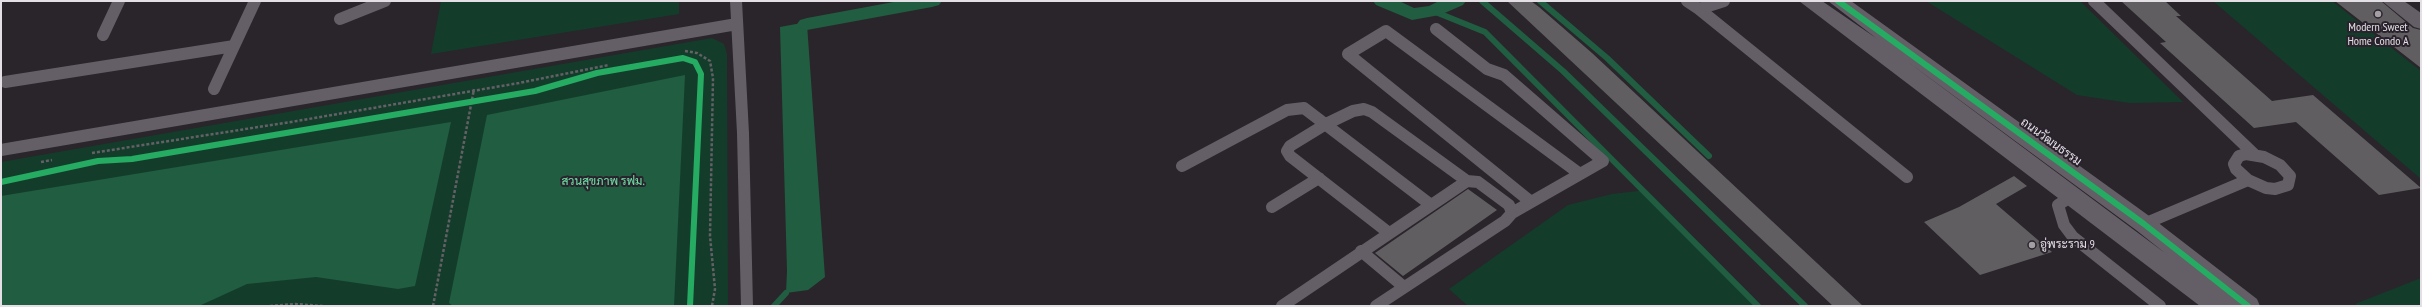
<!DOCTYPE html>
<html>
<head>
<meta charset="utf-8">
<style>
	body { margin:0 }
	#map { position:relative; width:2422px; height:307px; overflow:hidden; background:#29252b; font-family:"PT Sans Narrow",sans-serif }
	canvas { display:block }
	.frame { position:absolute; inset:0; border:2px solid #e3dfe5; pointer-events:none }
</style>
</head>
<body>
<div id="map">
<canvas width="2422" height="307"></canvas>
<div class="frame"></div>
</div>
<script>
const g = document.querySelector('canvas').getContext('2d');
g.lineJoin = 'round';
function fillPath(path, color) {
  g.fillStyle = color;
  g.fill(path, 'evenodd');
}
function toPath(rows) {
  const path = new Path2D();
  for (const r of rows) {
    path.moveTo(r[0], r[1]);
    for (let i = 2; i < r.length; i += 2) path.lineTo(r[i], r[i + 1]);
  }
  return path;
}
function trace(path, color, width, dash) {
  g.strokeStyle = color;
  g.lineWidth = width;
  g.lineCap = dash ? 'butt' : 'round';
  g.setLineDash(dash || []);
  g.stroke(path);
}
function label(font, color, halo, rows, align = 'center') {
  g.font = font + ' "PT Sans Narrow",Sarabun,sans-serif';
  g.lineWidth = 4;
  g.setLineDash([]);
  g.textBaseline = 'middle';
  g.strokeStyle = halo;
  g.fillStyle = color;
  for (const [text, x, y, turn = 0] of rows) {
    g.save();
    g.translate(x, y);
    g.rotate((+turn || 0) * Math.PI / 180);
    g.textAlign = isNaN(turn) ? turn : align;
    if (halo) g.strokeText(text, 0, 0);
    g.fillText(text, 0, 0);
    g.restore();
  }
}
const green = toPath([
	[441,1,679,1,679,14,431,54],
	[1926,1,2080,1,2183,102,2129,103,2077,95],
	[2213,1,2332,1,2421,71,2421,179],
	[712,38,724,44,727,54,728,306,1,306,1,162],
	[1647,190,1762,306,1468,306,1449,289,1568,205,1612,194],
	[2421,278,2421,306,2358,306,2355,304]
]);
const water = toPath([
	[796,24,807,24,825,277,808,290,786,293,787,271,780,27],
	[685,75,674,306,453,306,449,303,487,115],
	[451,122,415,286,398,289,316,277,247,284,199,306,1,306,1,196]
]);
const stream = toPath([
	[1482,1,1563,71,1805,306],
	[1540,1,1607,58,1709,156],
	[1433,11,1485,32,1758,306],
	[774,306,786,293]
]);
const canal = toPath([
	[899,1,942,1,939,5,932,7,807,30,800,28,797,24,800,20,807,18,899,1],
	[1373,1,1399,1,1414,8,1429,6,1439,1,1466,1,1463,5,1440,15,1412,20,1376,5,1373,1]
]);
const building = toPath([
	[1507,1,1531,1,1539,7,1592,53,1863,306,1833,306],
	[2121,1,2165,1,2181,16,2176,16,2272,101,2313,95,2421,188,2379,195,2296,122,2254,128,2160,43,2166,42],
	[2335,1,2381,1,2413,28,2421,30,2421,68],
	[2014,176,2027,186,1996,204,2052,252,1980,275,1924,222,1959,207],
	[1468,189,1497,210,1403,276,1375,253]
]);
const path = toPath([
	[685,51,697,53,710,61,713,78,710,236,715,289,712,306],
	[92,153,297,121,519,83,609,65],
	[41,162,52,160],
	[270,306,295,304,323,306],
	[433,306,474,89]
]);
const service = toPath([
	[736,1,743,133,747,306],
	[1687,1,1699,9,1724,1],
	[2094,1,2254,154],
	[1699,9,1907,177],
	[340,19,385,1],
	[1436,29,1487,69,1504,75,1603,161,1512,213],
	[103,35,119,1],
	[5,82,234,46],
	[214,89,255,1],
	[1,150,737,24],
	[2246,154,2264,157,2280,165,2290,176,2288,185,2275,189,2266,188,2248,180,2236,169,2234,164,2239,156,2246,154],
	[1182,166,1287,110,1304,108,1431,205],
	[2072,196,2058,205,2064,225,2073,237,2160,306],
	[1531,202,1348,54,1386,31,1580,174],
	[1272,207,1319,178],
	[2144,224,2248,180],
	[1389,233,1290,156,1287,151,1290,146,1326,124,1353,111,1364,109,1372,112,1467,181],
	[1361,251,1404,287],
	[1282,306,1467,181,1478,182,1509,205,1512,213,1505,221,1376,306]
]);
const minor = toPath([
	[2382,1,2404,1,2421,13,2421,29,2414,27,2382,1]
]);
const tertiary = toPath([
	[1799,1,1822,1,1876,38,1828,1,1851,1,2152,218,2257,299,2260,306,2200,306,1799,1],
	[1904,59,2136,230,2165,253,1904,59]
]);
const cycleway = toPath([
	[1838,1,2144,224,2248,306],
	[1,182,98,161,132,159,535,91,597,73,683,58,695,62,701,74,690,306]
]);
const markers = [
	[2378,14,4,"#a29ea4"],
	[2032,245,4,"#a29ea4"]
];
const poiNames = [
	["Modern Sweet",2378,28],
	["Home Condo A",2378,42],
	["อู่พระราม 9",2040,245,"left"]
];
const streetNames = [
	["ถนนวัฒนธรรม",2051,142,36]
];
const parkNames = [
	["สวนสุขภาพ รฟม.",603,182]
];
fillPath(green, '#133d2a');
fillPath(water, '#215d40');
trace(stream, '#215d40', 6);
fillPath(canal, '#215d40');
fillPath(building, '#615e62');
trace(path, '#646067', 2.5, [3, 2]);
trace(service, '#645e67', 12);
fillPath(minor, '#645e67');
fillPath(tertiary, '#645e67');
trace(cycleway, '#26ab63', 6);
for (const [x, y, r, color] of markers) {
  const dot = new Path2D();
  dot.arc(x, y, r, 0, 2 * Math.PI);
  g.fillStyle = color;
  g.fill(dot);
  trace(dot, '#2a232d', 1.5);
}
label('12px', '#e3dfe5', '#2a232d', poiNames);
label('12px', '#e3dfe5', '#2a232d', streetNames);
label('12px', '#6fe3a7', '#2a232d', parkNames);
</script>
</body>
</html>
